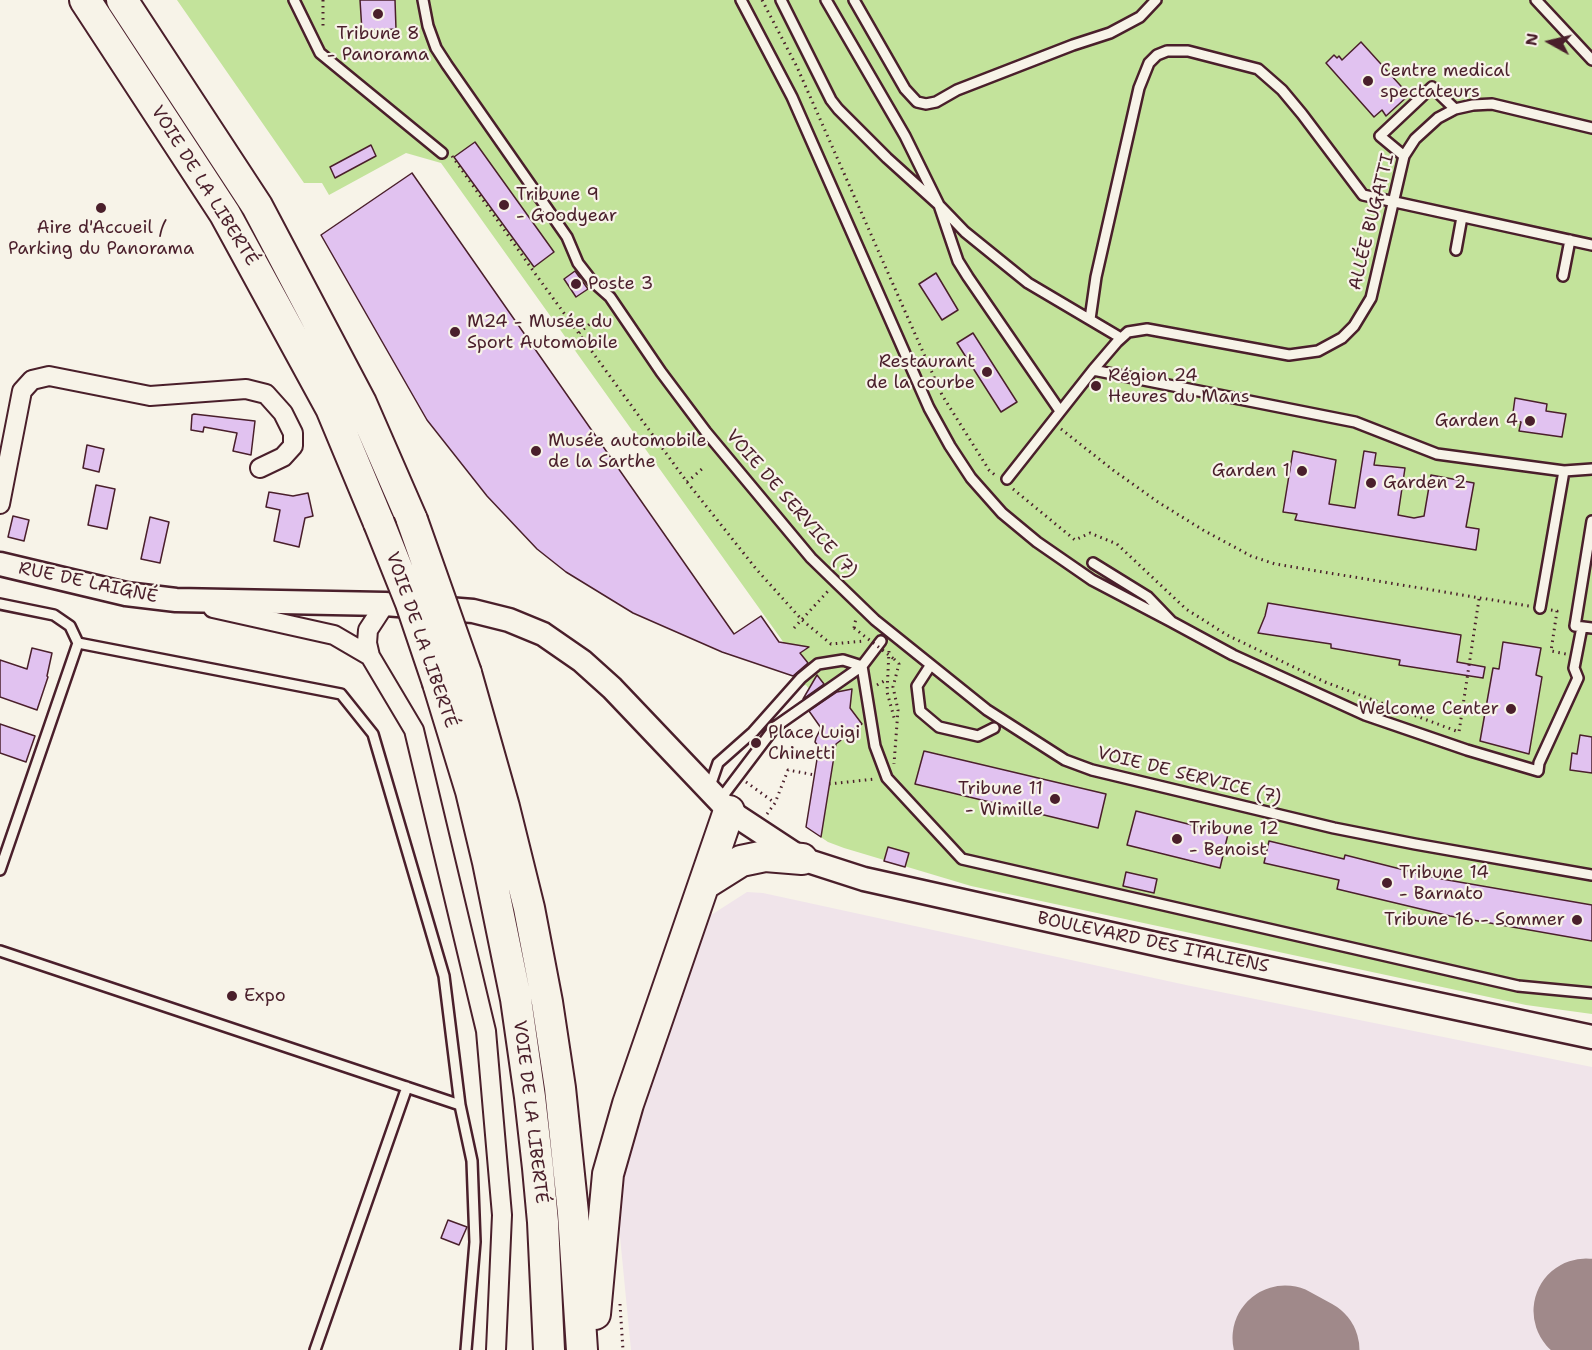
<!DOCTYPE html>
<html>
<head>
<meta charset="utf-8">
<style>
	body { margin:0 }
	#map { position:relative; width:1592px; height:1350px; overflow:hidden; background:#f7f3e8; font-family:"Shantell Sans",sans-serif }
	canvas { display:block }
	.north { position:absolute; left:1520px; top:12px; width:60px; height:60px; -webkit-text-stroke:4px #f7f3e8; paint-order:stroke; rotate:278deg; font-size:16px; font-weight:700; line-height:24px; text-align:center; color:#4a1f2b }
	.north::after { content:''; display:block; margin:auto; width:21px; height:27px; background:#4a1f2b; clip-path:polygon(50% 0,100% 100%,50% 72%,0 100%) }
</style>
</head>
<body>
<div id="map">
<canvas width="1592" height="1350"></canvas>
<div class="north">N</div>
</div>
<script>
const g = document.querySelector('canvas').getContext('2d');
g.lineJoin = 'round';
function fillPath(path, color) {
  g.fillStyle = color;
  g.fill(path, 'evenodd');
}
function toPath(rows) {
  const path = new Path2D();
  for (const r of rows) {
    path.moveTo(r[0], r[1]);
    for (let i = 2; i < r.length; i += 2) path.lineTo(r[i], r[i + 1]);
  }
  return path;
}
function trace(path, color, width, dash) {
  g.strokeStyle = color;
  g.lineWidth = width;
  g.lineCap = dash ? 'butt' : 'round';
  g.setLineDash(dash || []);
  g.stroke(path);
}
function label(font, color, halo, rows, align = 'center') {
  g.font = font + ' "Shantell Sans",sans-serif';
  g.lineWidth = 4.5;
  g.setLineDash([]);
  g.textBaseline = 'middle';
  g.strokeStyle = halo;
  g.fillStyle = color;
  for (const [text, x, y, turn = 0] of rows) {
    g.save();
    g.translate(x, y);
    g.rotate((+turn || 0) * Math.PI / 180);
    g.textAlign = isNaN(turn) ? turn : align;
    if (halo) g.strokeText(text, 0, 0);
    g.fillText(text, 0, 0);
    g.restore();
  }
}
const built = toPath([
	[747,892,763,893,1186,985,1592,1067,1592,1350,631,1350,618,1216,626,1157,708,917]
]);
const green = toPath([
	[177,0,1592,0,1592,1014,1526,1005,971,886,844,848,828,842,806,827,819,747,815,742,816,738,821,734,825,734,809,711,819,704,813,695,804,697,809,689,806,685,797,688,799,677,791,679,796,672,760,639,749,624,761,616,774,644,784,643,441,163,406,153,329,195,322,183,304,183]
]);
const runway = toPath([
	[1586,1311,1592,1314],
	[1285,1338,1307,1350]
]);
const building = toPath([
	[360,0,395,0,396,29,362,31,360,0],
	[1361,42,1409,95,1386,116,1382,110,1374,117,1326,63,1334,55,1337,58,1339,56,1342,60,1361,42],
	[475,142,554,252,534,267,454,157,475,142],
	[371,145,376,156,335,178,330,167,371,145],
	[412,173,734,634,761,616,779,642,809,647,800,653,808,663,793,676,722,652,633,613,566,572,537,549,487,496,427,420,321,235,412,173],
	[575,271,588,289,576,297,564,279,575,271],
	[936,273,958,310,942,320,919,284,936,273],
	[973,333,1017,402,1001,412,957,343,973,333],
	[1515,398,1547,404,1546,411,1566,414,1562,437,1519,431,1521,422,1512,420,1515,398],
	[194,414,255,421,251,455,233,451,237,433,204,427,203,432,191,430,192,415,194,414],
	[87,445,104,449,99,472,83,468,87,445],
	[1293,451,1336,460,1329,504,1355,508,1364,451,1376,453,1374,465,1405,468,1398,515,1414,518,1424,516,1431,475,1474,483,1466,527,1479,529,1476,550,1295,520,1297,514,1283,512,1293,451],
	[96,485,115,489,107,529,88,525,96,485],
	[269,492,293,496,308,493,313,516,305,518,299,547,274,541,280,510,266,507,269,492],
	[13,516,29,520,24,541,8,537,13,516],
	[150,517,169,522,160,563,141,559,150,517],
	[1268,603,1461,635,1457,662,1485,667,1483,678,1399,665,1400,660,1331,648,1331,644,1258,633,1265,616,1268,603],
	[1503,642,1541,648,1536,675,1542,677,1529,754,1480,741,1493,668,1499,669,1503,642],
	[32,648,52,653,47,676,48,677,37,710,0,697,0,660,27,669,32,648],
	[817,675,824,684,803,699,817,675],
	[852,689,850,708,862,724,836,744,821,837,806,827,819,747,815,742,816,738,821,728,809,711,837,692,852,689],
	[0,724,35,736,26,762,0,753,0,724],
	[1580,735,1592,737,1592,773,1570,770,1572,753,1577,754,1580,735],
	[924,751,1106,794,1098,828,915,784,924,751],
	[1136,811,1228,834,1220,868,1127,845,1136,811],
	[1269,841,1344,859,1345,855,1436,878,1592,905,1592,941,1450,916,1337,889,1339,880,1264,863,1269,841],
	[888,847,909,853,905,867,884,861,888,847],
	[1126,872,1157,879,1154,893,1123,886,1126,872],
	[448,1220,467,1227,459,1245,441,1238,448,1220]
]);
const path = toPath([
	[323,0,323,29],
	[762,0,797,67,942,395,989,470,996,476],
	[452,156,534,272,687,482,757,570,802,620,831,644,865,641],
	[579,333,592,322],
	[1061,429,1113,470,1158,502,1203,530,1251,556,1275,564,1529,606],
	[687,482,702,469],
	[1013,489,1075,540,1090,533,1117,544,1186,609,1227,635,1325,682,1459,732,1479,599],
	[1551,610,1557,611,1551,651,1566,654],
	[794,628,829,590],
	[854,628,856,618],
	[889,651,887,692,895,721],
	[894,659,899,664,893,687,898,710,894,764],
	[877,685,886,680],
	[746,782,775,803],
	[829,784,875,779],
	[767,814,775,803,788,770,815,775],
	[620,1304,623,1350]
]);
const service = toPath([
	[294,0,320,53,442,153],
	[423,0,428,26,436,48,447,65,567,237,578,263,592,281,610,297,661,372,706,432,811,558,875,620,987,710,1065,760,1092,770,1334,828,1415,844,1592,875],
	[741,0,792,97,929,408,950,446,971,478,1002,513,1037,542,1092,580,1172,622],
	[781,0,831,100,838,109,887,158,939,205,958,261,968,277,1060,411],
	[826,0,905,136,939,205,965,232,1028,283,1121,338],
	[854,0,905,89,917,102,926,104,936,102,957,90,1073,45,1110,33,1140,17,1156,0],
	[1536,0,1592,60],
	[1404,156,1380,136,1432,87,1455,109],
	[1456,250,1462,217],
	[1563,276,1570,240],
	[1090,319,1096,277,1139,88,1149,63,1157,55,1167,51,1188,51,1258,69,1282,90,1302,114,1363,195,1592,245],
	[1093,370,1355,422,1437,454,1564,471,1592,469],
	[1007,479,1093,370,1117,342,1128,332,1147,329,1289,355,1318,351,1342,338,1354,326,1371,298,1404,156,1415,139,1438,118,1455,109,1473,105,1492,104,1592,128],
	[1592,521,1575,626,1592,628],
	[1093,563,1148,597,1172,622,1233,655,1365,715,1467,750,1538,771,1539,763,1578,678,1574,668,1582,627],
	[0,604,54,615,70,626,78,643],
	[1540,608,1564,471],
	[930,666,917,686,920,711,939,727,978,736,994,728],
	[709,789,718,763,753,732,801,678,818,664,843,660,862,666,881,641],
	[719,801,775,727,862,666,875,746,887,778,962,859,1518,986,1592,993],
	[0,870,78,643,341,694,373,734,444,976,460,1105],
	[0,951,460,1105,472,1161,475,1242,466,1350],
	[315,1350,407,1087]
]);
const minor = toPath([
	[0,504,22,391,32,380,49,376,150,396,246,389,266,394,283,413,293,433,293,446,283,457,260,468],
	[213,608,334,635,370,656,414,730,486,1031,502,1215,496,1350],
	[370,656,367,643,368,630,385,604]
]);
const tertiary = toPath([
	[0,564,126,594,176,600,385,604,473,611,509,620,543,634,582,661,612,688,729,811,802,859,864,879,1174,948,1592,1037]
]);
const trunk = toPath([
	[85,0,225,214,331,408,379,523],
	[122,0,257,206,361,403,412,520],
	[466,673,504,807,529,908,547,1002,560,1088,573,1213,582,1350],
	[438,683,471,791,488,862,516,999,530,1097,538,1168,543,1222,549,1350],
	[706,883,741,861,765,856,802,859],
	[595,1314,608,1174,628,1104,729,811]
]);
const pathBridge = toPath([
	[854,628,894,659]
]);
const trunkBridge = toPath([
	[412,520,466,673],
	[379,523,411,603,438,683]
]);
const markers = [
	[378,14,6,"#4a1f2b"],
	[1368,81,6,"#4a1f2b"],
	[504,205,6,"#4a1f2b"],
	[101,208,6,"#4a1f2b"],
	[576,284,6,"#4a1f2b"],
	[455,332,6,"#4a1f2b"],
	[987,372,6,"#4a1f2b"],
	[1096,386,6,"#4a1f2b"],
	[1530,421,6,"#4a1f2b"],
	[536,451,6,"#4a1f2b"],
	[1302,471,6,"#4a1f2b"],
	[1371,483,6,"#4a1f2b"],
	[1511,709,6,"#4a1f2b"],
	[756,743,6,"#4a1f2b"],
	[1055,799,6,"#4a1f2b"],
	[1177,839,6,"#4a1f2b"],
	[1387,883,6,"#4a1f2b"],
	[1577,920,6,"#4a1f2b"],
	[232,996,6,"#4a1f2b"]
];
const poiNames = [
	["Tribune 8",378,34,"center"],
	["- Panorama",378,55,"center"],
	["Centre medical",1380,71],
	["spectateurs",1380,92],
	["Tribune 9",516,195],
	["- Goodyear",516,216],
	["Aire d'Accueil /",101,228,"center"],
	["Parking du Panorama",101,249,"center"],
	["Poste 3",588,284],
	["M24 - Musée du",467,322],
	["Sport Automobile",467,343],
	["Restaurant",975,362,"right"],
	["de la courbe",975,383,"right"],
	["Région 24",1108,376],
	["Heures du Mans",1108,397],
	["Garden 4",1518,421,"right"],
	["Musée automobile",548,441],
	["de la Sarthe",548,462],
	["Garden 1",1290,471,"right"],
	["Garden 2",1383,483],
	["Welcome Center",1499,709,"right"],
	["Place Luigi",768,733],
	["Chinetti",768,754],
	["Tribune 11",1043,789,"right"],
	["- Wimille",1043,810,"right"],
	["Tribune 12",1189,829],
	["- Benoist",1189,850],
	["Tribune 14",1399,873],
	["- Barnato",1399,894],
	["Tribune 16 - Sommer",1565,920,"right"],
	["Expo",244,996]
];
const streetNames = [
	["VOIE DE LA LIBERTÉ",204,186,58],
	["ALLÉE BUGATTI",1372,222,-76],
	["VOIE DE SERVICE (7)",791,504,49],
	["RUE DE LAIGNÉ",88,583,12],
	["VOIE DE LA LIBERTÉ",421,640,71],
	["VOIE DE SERVICE (7)",1189,776,14],
	["BOULEVARD DES ITALIENS",1153,943,12],
	["VOIE DE LA LIBERTÉ",530,1112,83]
];
fillPath(built, '#f0e4ea');
fillPath(green, '#c3e39b');
trace(runway, '#a0898a', 105);
fillPath(building, '#e1c2f0');
trace(building, '#4a1f2b', 1.5);
trace(service, '#4a1f2b', 14);
trace(minor, '#4a1f2b', 22);
trace(tertiary, '#4a1f2b', 27);
trace(trunk, '#4a1f2b', 34);
trace(path, '#4a1f2b', 3, [1.5, 4.5]);
trace(service, '#f7f3e8', 9);
trace(minor, '#f7f3e8', 18);
trace(tertiary, '#f7f3e8', 22);
trace(trunk, '#f7f3e8', 30);
trace(trunkBridge, '#4a1f2b', 34, []);
trace(pathBridge, '#4a1f2b', 3, [1.5, 4.5]);
trace(trunkBridge, '#f7f3e8', 30);
for (const [x, y, r, color] of markers) {
  const dot = new Path2D();
  dot.arc(x, y, r, 0, 2 * Math.PI);
  g.fillStyle = color;
  g.fill(dot);
  trace(dot, '#f7f3e8', 2);
}
label('18px', '#4a1f2b', '#f7f3e8', poiNames, 'left');
label('18px', '#4a1f2b', '#f7f3e8', streetNames);
</script>
</body>
</html>
